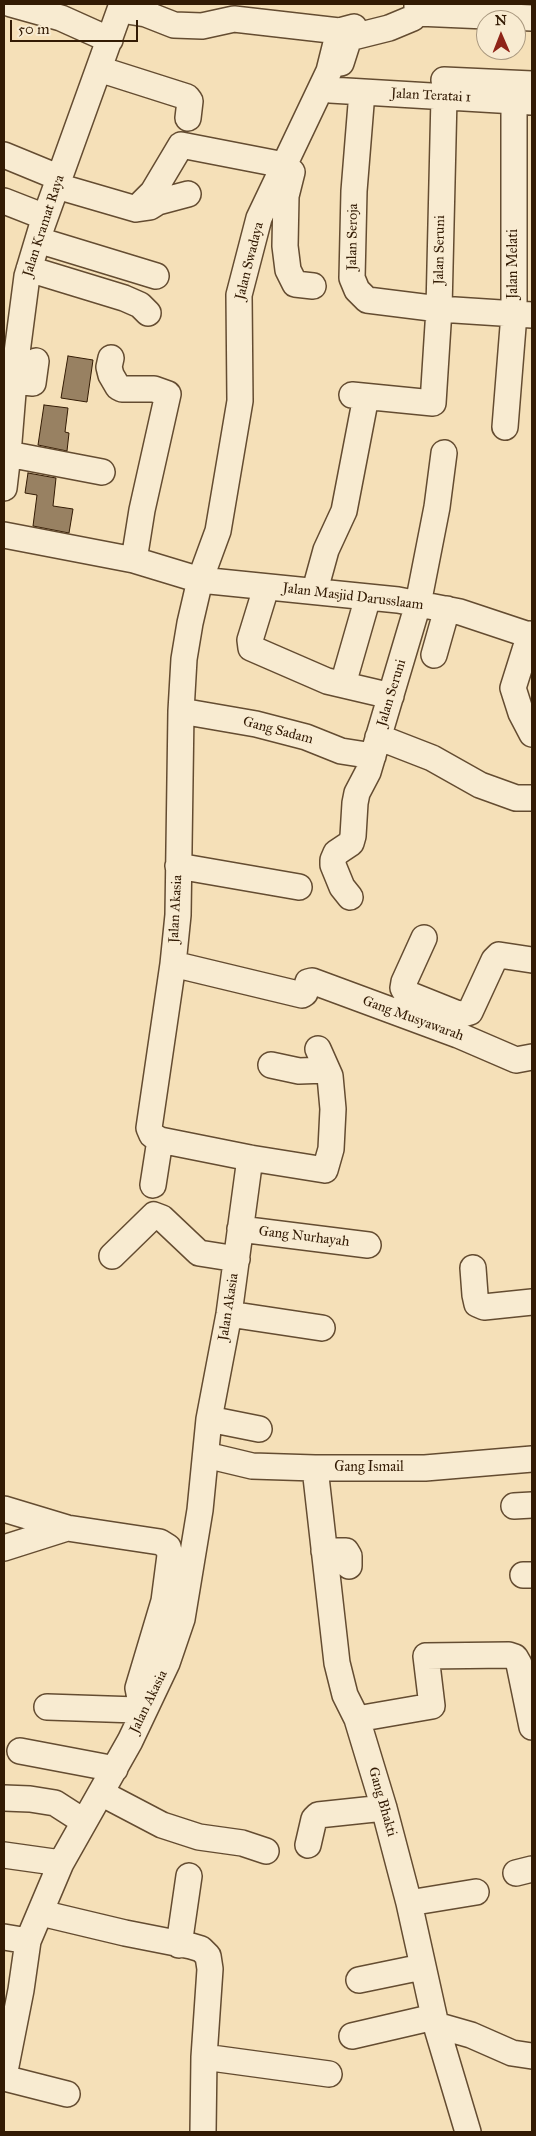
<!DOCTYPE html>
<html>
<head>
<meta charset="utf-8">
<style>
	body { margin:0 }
	#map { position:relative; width:536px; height:2136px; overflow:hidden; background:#f5e0b8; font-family:"IM FELL Great Primer",serif }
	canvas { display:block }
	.frame { position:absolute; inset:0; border:5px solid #331b04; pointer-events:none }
	.north { position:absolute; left:476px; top:10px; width:50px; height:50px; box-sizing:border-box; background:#f8ebd1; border:1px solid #a9987f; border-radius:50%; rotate:359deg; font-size:14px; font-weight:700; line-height:20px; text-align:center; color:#331b04 }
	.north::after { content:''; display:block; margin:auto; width:18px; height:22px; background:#8f2418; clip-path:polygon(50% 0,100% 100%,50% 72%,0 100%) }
	.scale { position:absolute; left:10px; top:20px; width:128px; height:22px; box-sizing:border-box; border:2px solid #331b04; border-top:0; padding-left:6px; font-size:15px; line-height:18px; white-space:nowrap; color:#331b04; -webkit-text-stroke:4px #f8ebd1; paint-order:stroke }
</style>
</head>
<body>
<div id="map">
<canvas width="536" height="2136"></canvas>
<div class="frame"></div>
<div class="north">N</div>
<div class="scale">50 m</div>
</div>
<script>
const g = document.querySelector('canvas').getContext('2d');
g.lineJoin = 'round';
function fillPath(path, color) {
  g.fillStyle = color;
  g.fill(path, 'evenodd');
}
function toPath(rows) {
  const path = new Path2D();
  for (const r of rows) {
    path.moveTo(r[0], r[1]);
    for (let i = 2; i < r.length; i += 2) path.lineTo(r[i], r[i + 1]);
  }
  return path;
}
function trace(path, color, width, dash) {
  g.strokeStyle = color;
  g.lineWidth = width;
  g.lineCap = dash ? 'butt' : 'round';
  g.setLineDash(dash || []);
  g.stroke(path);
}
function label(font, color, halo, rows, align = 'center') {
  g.font = font + ' "IM FELL Great Primer",serif';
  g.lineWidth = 4;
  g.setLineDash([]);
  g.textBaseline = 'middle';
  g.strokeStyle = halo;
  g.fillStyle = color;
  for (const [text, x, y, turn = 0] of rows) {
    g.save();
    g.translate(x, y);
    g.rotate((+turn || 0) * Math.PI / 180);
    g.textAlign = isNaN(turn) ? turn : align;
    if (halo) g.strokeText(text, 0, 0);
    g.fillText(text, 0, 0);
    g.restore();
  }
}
const building = toPath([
	[68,356,93,360,87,402,61,398,68,356],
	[44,405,68,408,65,432,69,433,67,451,38,445,44,405],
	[28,473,56,478,53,506,73,509,69,533,33,526,37,495,25,493,28,473]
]);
const minor = toPath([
	[11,4,61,18,110,40],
	[121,10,146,14,174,25,202,26,234,19,339,31,354,27],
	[417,13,532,18],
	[341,63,349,38,389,28,413,18,417,13,417,4],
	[99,69,187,97,190,101,188,118],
	[444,80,532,84],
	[330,90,532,102],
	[362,92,354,191,352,278,357,290,367,300,439,309,532,315],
	[4,155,60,178],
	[292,172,286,196,285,246,288,270,295,284,313,286],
	[57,186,136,209,150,207,158,202,188,194],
	[4,201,45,217],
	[136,209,153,192,181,145,284,165],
	[38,240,156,276],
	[29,269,124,298,140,305,148,313],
	[111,358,109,367,111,375,118,387,122,389,154,389,168,394,142,510,134,560],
	[14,381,33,383,36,361],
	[352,395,433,403,439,309,444,97],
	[505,427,514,314,514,101],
	[8,454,102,472],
	[4,488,8,454,15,368,27,276,42,226,122,4],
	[4,535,134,560,200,580,398,600,460,612,532,636],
	[266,588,250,640,251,648,327,681,391,696],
	[315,590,326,550,344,511,364,407],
	[530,634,513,688,521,713,532,734],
	[434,655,447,609],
	[343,684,368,597],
	[181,711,256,724,306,737,341,751,373,756],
	[378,737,432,758,480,785,516,798,532,798],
	[178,866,299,887],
	[350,897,342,887,333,865,333,860,336,853,351,843,353,836,355,803,357,793,368,772,418,604,437,507,444,453],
	[424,938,404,982,403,988,406,993,456,1013,463,1014,470,1012,494,960,499,955,532,960],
	[173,964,302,995,305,993,308,982,312,981,458,1035,516,1060,532,1057],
	[318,1049,330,1076,333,1109,331,1149,325,1170,250,1158,160,1140,152,1135,149,1128,173,964,178,915,181,711,184,659,190,623,200,580,218,531,240,401,239,295,259,218,329,71,339,31],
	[271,1065,299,1071,327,1070],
	[153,1185,160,1140],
	[240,1229,368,1245],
	[112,1256,154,1215,162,1218,199,1253,237,1259],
	[473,1268,475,1295,477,1304,484,1307,532,1302],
	[229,1314,322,1328],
	[209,1419,259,1429],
	[206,1455,252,1466,315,1468,425,1468,532,1459],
	[315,1468,337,1663,345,1695,357,1719,384,1808,409,1903,436,2025,468,2132],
	[514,1506,532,1505],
	[4,1509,67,1528,160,1542,168,1547,170,1555,164,1601,138,1688,140,1698,145,1708],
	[4,1548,67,1528],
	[324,1551,346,1551,349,1556,349,1566],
	[523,1575,532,1575],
	[47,1707,137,1710,143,1712],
	[357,1719,432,1706,426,1656,509,1655,515,1657,519,1664,532,1727],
	[20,1751,115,1769],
	[101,1793,162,1825,199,1837,242,1843,266,1851],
	[4,1798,30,1799,55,1803,83,1821],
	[308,1845,314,1819,318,1815,384,1808],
	[4,1855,61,1863],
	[516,1873,532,1869],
	[409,1903,476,1892],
	[41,1913,125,1933,191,1946,201,1949,208,1956,210,1969,204,2057,203,2132],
	[4,1937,28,1941],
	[179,1945,189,1876],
	[359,1980,422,1967],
	[436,2025,471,2035,512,2053,532,2056],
	[352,2036,434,2017],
	[204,2057,329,2074],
	[4,2076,21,1990,28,1941,61,1863,130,1741,167,1663,182,1619,200,1510,209,1419,229,1314,250,1158],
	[4,2078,67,2094]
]);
const streetNames = [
	["Jalan Teratai 1",431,96,3],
	["Jalan Kramat Raya",44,226,-72],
	["Jalan Seroja",353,237,-89],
	["Jalan Seruni",440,250,-89],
	["Jalan Swadaya",250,261,-76],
	["Jalan Melati",514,264,-90],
	["Jalan Masjid Darusslaam",353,597,7],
	["Jalan Seruni",392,693,-73],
	["Gang Sadam",278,731,15],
	["Jalan Akasia",176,909,-87],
	["Gang Musyawarah",413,1019,20],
	["Gang Nurhayah",304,1237,7],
	["Jalan Akasia",229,1307,-81],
	["Gang Ismail",369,1468],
	["Jalan Akasia",149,1702,-64],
	["Gang Bhakti",382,1802,74]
];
fillPath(building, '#988162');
trace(building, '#331b04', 1);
trace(minor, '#644c31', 28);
trace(minor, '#f8ebd1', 25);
label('14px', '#331b04', '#f8ebd1', streetNames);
</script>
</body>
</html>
